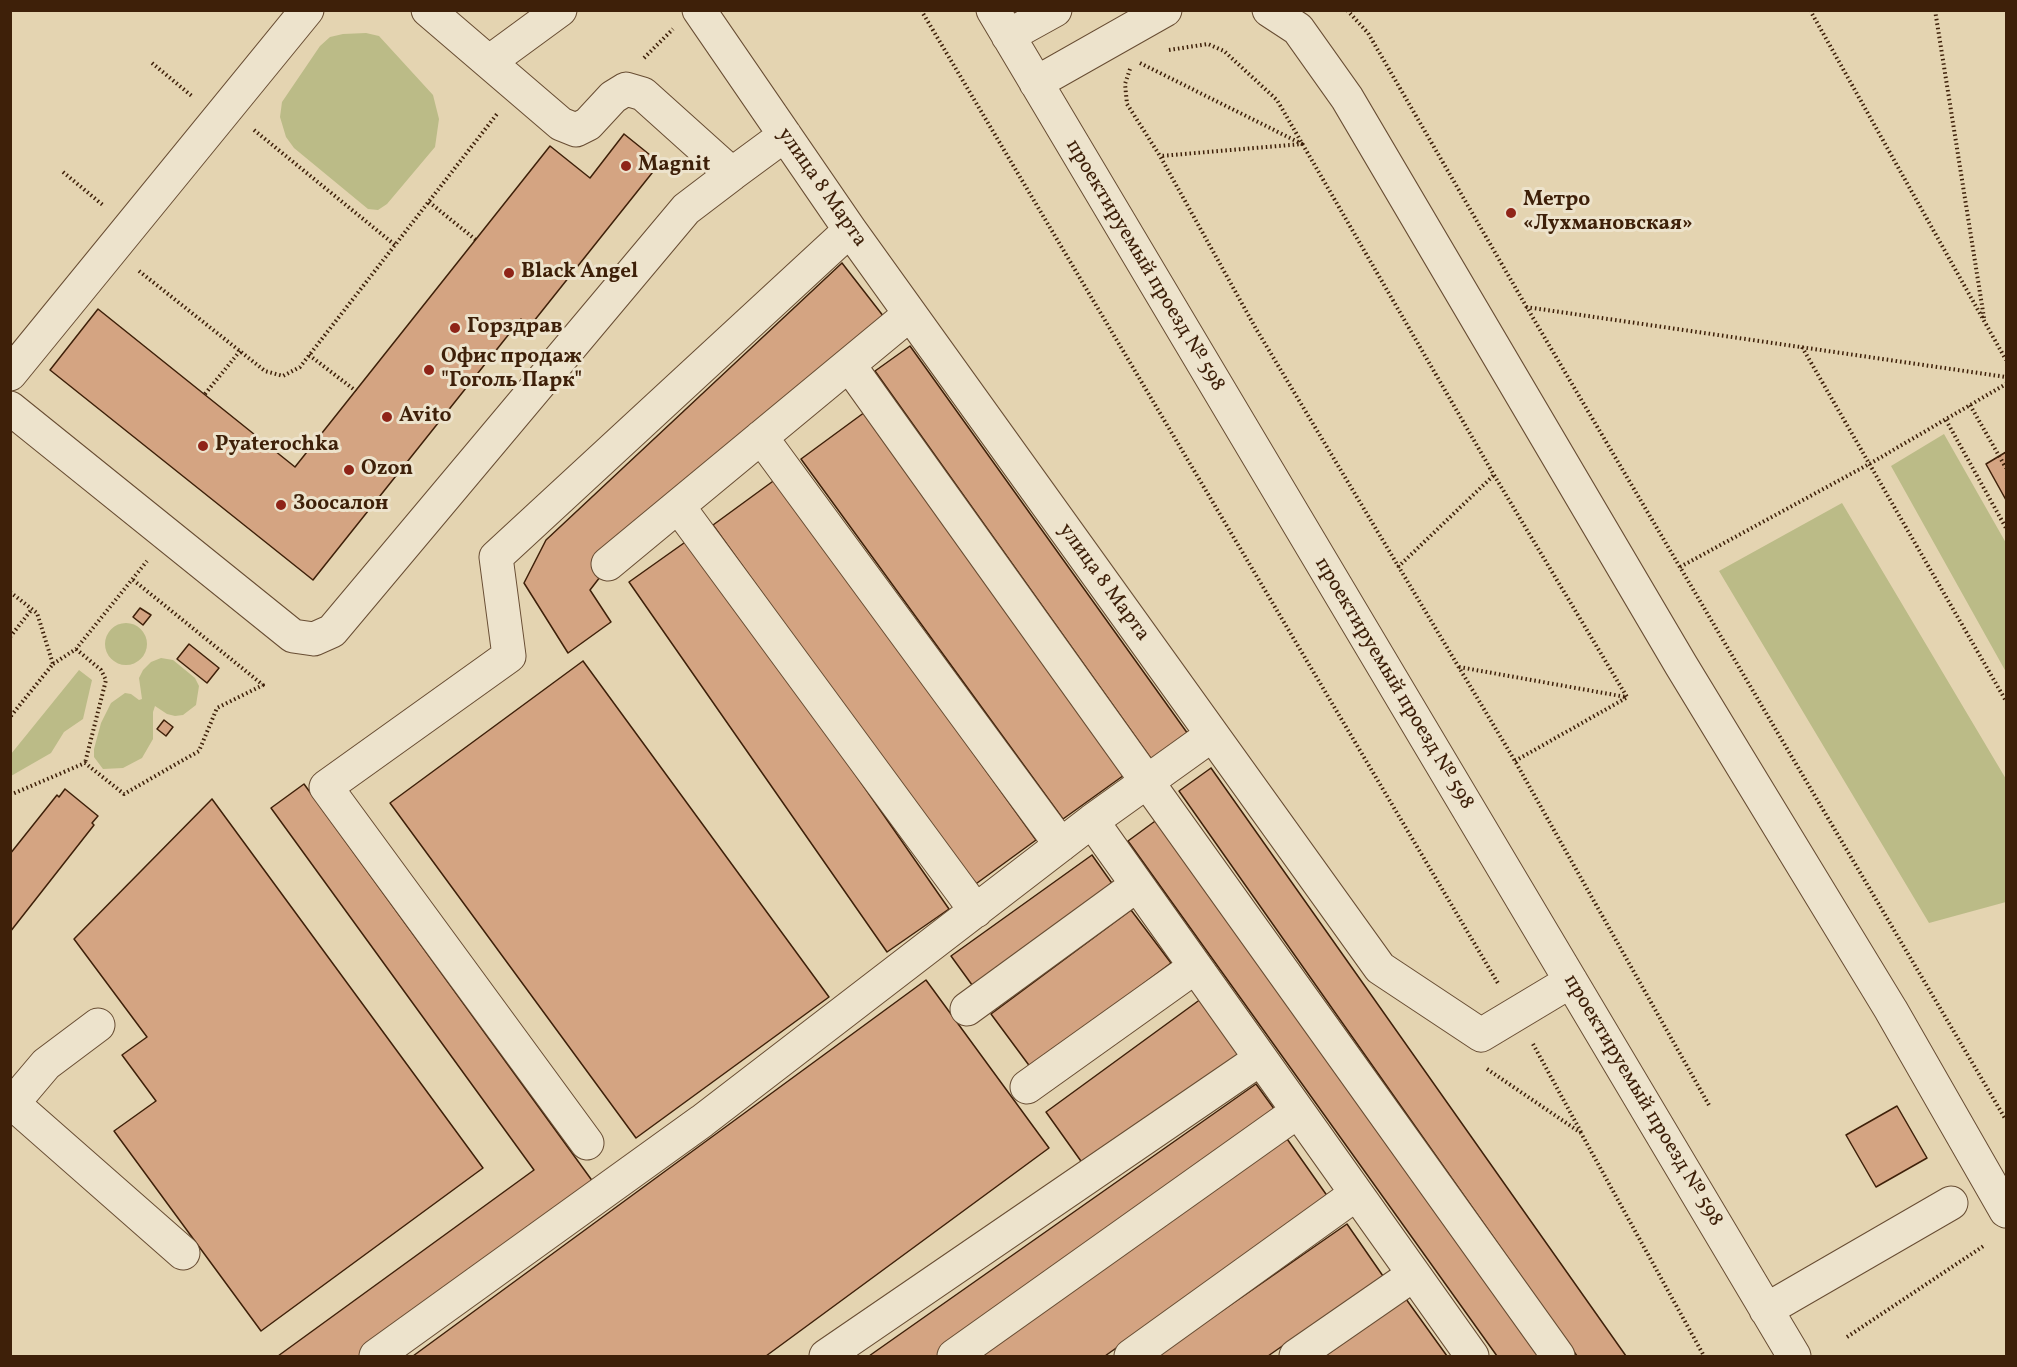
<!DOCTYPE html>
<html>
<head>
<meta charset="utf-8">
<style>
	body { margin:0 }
	#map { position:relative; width:2017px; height:1367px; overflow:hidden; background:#e4d4b1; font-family:Vollkorn,serif }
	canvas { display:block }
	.frame { position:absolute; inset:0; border:12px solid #3e2009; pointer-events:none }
</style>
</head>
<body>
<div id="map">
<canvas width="2017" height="1367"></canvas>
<div class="frame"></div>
</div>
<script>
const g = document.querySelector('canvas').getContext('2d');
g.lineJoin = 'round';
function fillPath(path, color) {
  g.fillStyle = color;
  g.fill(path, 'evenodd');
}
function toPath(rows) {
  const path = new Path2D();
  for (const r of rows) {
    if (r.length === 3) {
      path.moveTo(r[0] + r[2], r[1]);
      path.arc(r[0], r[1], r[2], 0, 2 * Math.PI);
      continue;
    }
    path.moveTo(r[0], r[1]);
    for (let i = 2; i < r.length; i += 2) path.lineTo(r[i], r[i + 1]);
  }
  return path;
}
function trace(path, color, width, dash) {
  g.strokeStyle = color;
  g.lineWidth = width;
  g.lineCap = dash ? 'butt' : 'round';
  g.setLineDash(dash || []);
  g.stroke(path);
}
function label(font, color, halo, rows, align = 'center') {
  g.font = font + ' Vollkorn,serif';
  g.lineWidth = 6;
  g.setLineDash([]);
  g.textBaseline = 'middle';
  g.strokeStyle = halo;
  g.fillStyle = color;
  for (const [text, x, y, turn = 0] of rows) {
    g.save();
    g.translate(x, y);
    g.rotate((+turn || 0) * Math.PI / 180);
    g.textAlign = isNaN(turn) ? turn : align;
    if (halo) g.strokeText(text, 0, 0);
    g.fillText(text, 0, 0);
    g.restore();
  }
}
const green = toPath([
	[366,33,379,36,433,95,439,119,435,147,387,204,378,210,368,209,294,148,286,137,280,117,282,102,320,46,330,37,343,34],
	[1944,434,2006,543,2006,672,1891,466],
	[1842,503,2006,779,2006,902,1929,923,1719,571],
	[126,644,21],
	[161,658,173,660,195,678,199,686,196,705,183,715,175,716,167,714,155,706,153,712,153,739,142,758,123,768,103,769,94,757,94,749,101,723,111,703,125,693,131,694,139,700,142,699,139,678,143,670,151,662],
	[79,670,92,680,83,719,64,732,51,753,11,776,11,754]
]);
const building = toPath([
	[624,134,660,163,530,326,521,319,313,580,50,370,98,309,295,467,550,146,590,178,624,134],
	[842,263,884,317,600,577,590,590,611,622,568,653,524,583,546,540,842,263],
	[910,346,1188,734,1152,760,875,371,910,346],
	[865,412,1127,773,1063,819,801,459,865,412],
	[2006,452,2006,500,1986,464,2006,452],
	[776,479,1036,840,973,886,713,525,776,479],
	[691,538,949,909,887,952,629,582,691,538],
	[140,608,151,615,143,625,133,617,140,608],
	[189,644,219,668,207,683,177,659,189,644],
	[583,661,829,997,636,1138,390,803,583,661],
	[164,720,173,727,166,736,157,729,164,720],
	[1211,768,1626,1356,1577,1356,1179,791,1211,768],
	[304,784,596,1186,361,1356,278,1356,534,1170,271,808,304,784],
	[65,789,98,816,92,823,94,825,10,932,10,854,57,795,59,797,65,789],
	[212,799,483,1168,261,1331,114,1131,156,1101,122,1055,147,1037,74,939,212,799],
	[1158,819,1542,1356,1497,1356,1128,841,1158,819],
	[1092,855,1116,889,975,989,951,956,1092,855],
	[1131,910,1171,963,1031,1068,991,1014,1131,910],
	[926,980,1049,1148,766,1356,413,1356,926,980],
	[1205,996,1248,1054,1088,1171,1046,1112,1205,996],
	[1256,1084,1280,1117,939,1356,869,1356,1256,1084],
	[1897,1106,1927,1158,1876,1187,1846,1135,1897,1106],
	[1285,1136,1328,1197,1105,1356,977,1356,1285,1136],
	[1347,1224,1383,1276,1268,1356,1157,1356,1347,1224],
	[1406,1299,1447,1356,1325,1356,1406,1299]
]);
const path = toPath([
	[921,10,1499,985],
	[1347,10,1368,33,1526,306,2006,1120],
	[1810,10,2006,360],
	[1935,10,1984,318],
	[1169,50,1208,44,1224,51,1277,100,1494,475,1627,697],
	[644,58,673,29],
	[152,63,193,97],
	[1140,63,1302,144,1160,156],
	[1130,69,1125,84,1127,104,1160,156,1255,327,1515,761,1710,1107],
	[254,130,395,245],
	[63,172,104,206],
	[429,202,476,240],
	[139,271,265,371,283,376,300,367,497,114],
	[1526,307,2006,377],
	[1802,347,2006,701],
	[309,355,356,391],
	[205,394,240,351],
	[1970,405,2006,468],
	[1946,420,2006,528],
	[1398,567,1494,475],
	[1680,567,1871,463,2006,384],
	[10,592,37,613,53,664,10,717],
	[10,637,32,609],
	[76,649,101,670,106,680,85,763],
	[53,664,76,649,147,561],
	[1459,667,1626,697],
	[1515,761,1626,698],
	[10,795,85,763,124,794,199,751,217,708,263,685,132,579],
	[1533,1044,1581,1132],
	[1487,1069,1581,1133,1704,1356],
	[1847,1337,1985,1245]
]);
const minor = toPath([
	[699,10,850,230,1380,968,1481,1035,1571,981],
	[993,10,1794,1356],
	[1269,10,1298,29,1347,98,1681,665,1891,1010,2006,1211],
	[1008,36,1055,10],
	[489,62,560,10],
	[1036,83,1165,10],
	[732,174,785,135],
	[849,365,1558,1356],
	[10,374,307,10],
	[10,408,293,636,314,639,332,631,686,209,732,174,643,94,626,89,613,97,588,124,576,130,561,124,428,10],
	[761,437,1061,845],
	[678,506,976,911],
	[608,564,910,314],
	[1092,821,1472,1356],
	[967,1009,1137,885],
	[1027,1087,1195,967],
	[10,1101,183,1253],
	[13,1103,46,1064,98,1025],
	[587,1143,326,787,509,656,496,557,850,230],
	[1766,1310,1951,1203],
	[376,1356,702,1121,1092,821,1212,735],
	[826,1356,1260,1059],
	[954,1356,1297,1112],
	[1131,1356,1356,1194],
	[1296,1356,1413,1275]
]);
const markers = [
	[626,166,6,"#8f2418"],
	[1511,213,6,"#8f2418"],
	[509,273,6,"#8f2418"],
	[455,328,6,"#8f2418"],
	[429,370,6,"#8f2418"],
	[387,417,6,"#8f2418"],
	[203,446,6,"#8f2418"],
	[349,470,6,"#8f2418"],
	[281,505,6,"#8f2418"]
];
const poiNames = [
	["Magnit",638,166],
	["Метро",1523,201],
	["«Лухмановская»",1523,225],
	["Black Angel",521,273],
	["Горздрав",467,328],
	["Офис продаж",441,358],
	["\"Гоголь Парк\"",441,382],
	["Avito",399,417],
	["Pyaterochka",215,446],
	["Ozon",361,470],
	["Зоосалон",293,505]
];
const streetNames = [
	["улица 8 Марта",821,188,55],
	["проектируемый проезд № 598",1144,266,59],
	["улица 8 Марта",1103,583,54],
	["проектируемый проезд № 598",1393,684,59],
	["проектируемый проезд № 598",1642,1101,59]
];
fillPath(green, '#bbbb87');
fillPath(building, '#d4a482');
trace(building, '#3e2009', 1.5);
trace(minor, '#684d33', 35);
trace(path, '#3e2009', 4, [1.5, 3]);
trace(minor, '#ede3cc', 33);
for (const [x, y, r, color] of markers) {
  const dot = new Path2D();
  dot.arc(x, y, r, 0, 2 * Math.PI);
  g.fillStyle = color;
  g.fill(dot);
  trace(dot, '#ede3cc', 2);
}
label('bold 21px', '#3e2009', '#ede3cc', poiNames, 'left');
label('21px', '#3e2009', '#ede3cc', streetNames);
</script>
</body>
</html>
